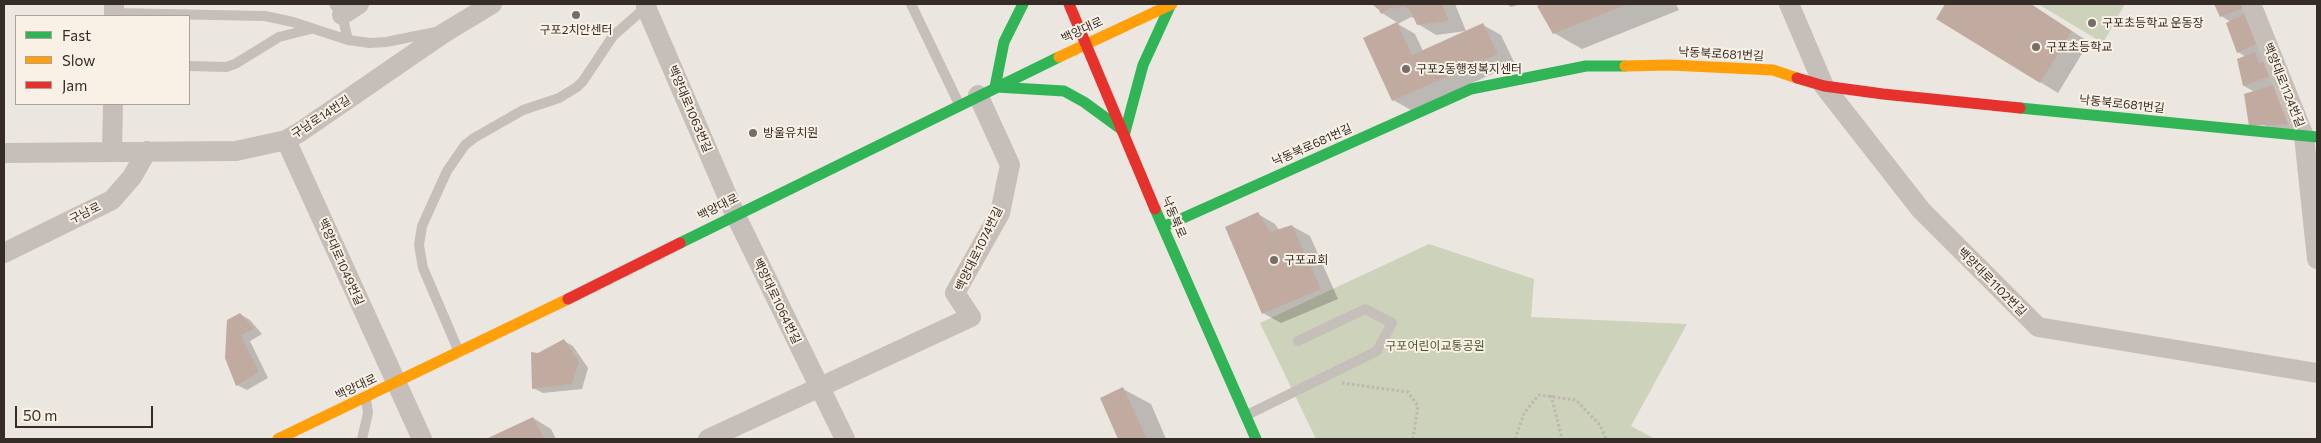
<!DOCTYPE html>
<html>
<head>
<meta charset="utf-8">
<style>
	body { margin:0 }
	#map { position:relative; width:2321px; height:443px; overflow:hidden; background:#ece6e0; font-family:Commissioner,sans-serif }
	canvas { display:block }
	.frame { position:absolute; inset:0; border:5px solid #362c27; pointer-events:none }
	.legend { position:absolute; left:15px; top:15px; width:175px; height:90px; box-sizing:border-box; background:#faf1e6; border:1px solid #aca29a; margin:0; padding:6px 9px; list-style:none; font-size:15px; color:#362c27 }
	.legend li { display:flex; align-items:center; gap:10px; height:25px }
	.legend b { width:25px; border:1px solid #aca29a }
	.scale { position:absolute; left:15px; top:406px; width:138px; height:22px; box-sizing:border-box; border:2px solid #362c27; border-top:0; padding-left:6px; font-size:15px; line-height:18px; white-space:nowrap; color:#362c27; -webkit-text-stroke:4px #faf1e6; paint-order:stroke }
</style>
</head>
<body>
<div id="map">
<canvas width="2321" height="443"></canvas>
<div class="frame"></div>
<ul class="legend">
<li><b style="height:6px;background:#30b455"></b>Fast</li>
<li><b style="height:6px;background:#ff9f0a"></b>Slow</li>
<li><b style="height:6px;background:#e5322d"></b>Jam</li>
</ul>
<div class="scale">50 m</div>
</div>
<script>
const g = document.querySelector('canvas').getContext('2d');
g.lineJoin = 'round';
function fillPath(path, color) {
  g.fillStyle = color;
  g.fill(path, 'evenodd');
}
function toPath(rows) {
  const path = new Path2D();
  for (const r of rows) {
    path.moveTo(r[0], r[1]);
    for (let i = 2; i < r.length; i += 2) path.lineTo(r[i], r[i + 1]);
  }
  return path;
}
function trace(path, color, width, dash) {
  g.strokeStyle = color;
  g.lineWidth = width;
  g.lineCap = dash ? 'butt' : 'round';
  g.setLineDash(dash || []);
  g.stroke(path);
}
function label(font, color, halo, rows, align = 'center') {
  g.font = font + ' Commissioner,"Noto Sans KR",sans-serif';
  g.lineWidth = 4;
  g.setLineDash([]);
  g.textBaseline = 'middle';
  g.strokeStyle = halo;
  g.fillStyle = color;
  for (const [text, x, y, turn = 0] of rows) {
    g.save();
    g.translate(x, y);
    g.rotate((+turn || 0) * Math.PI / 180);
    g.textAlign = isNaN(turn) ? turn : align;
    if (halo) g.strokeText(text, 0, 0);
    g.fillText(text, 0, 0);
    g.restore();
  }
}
const green = toPath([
	[2038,4,2125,4,2103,43],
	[1429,244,1534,279,1531,317,1687,324,1631,426,1655,439,1316,439,1260,323]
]);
const shadow = toPath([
	[1373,4,1455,4,1466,31,1436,35,1418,24,1416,19,1411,17,1398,24,1415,34,1423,51,1483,25,1501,35,1515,64,1411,110,1393,100,1365,39,1398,23,1382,13,1380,9],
	[1506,4,1521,4,1511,7],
	[1544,4,1676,4,1679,10,1582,49,1554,33,1539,7],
	[1947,4,2030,4,2089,42,2058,93,1937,19],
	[2216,4,2257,4,2305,134,2268,136,2255,92,2244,86,2239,59,2246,57,2238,52,2231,22,2221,16],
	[1258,214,1275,224,1279,230,1292,226,1310,236,1338,299,1281,323,1263,313],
	[240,314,250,320,262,334,250,341,268,378,247,390,237,385],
	[564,341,573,346,588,368,582,389,543,393,533,388,539,355],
	[1123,389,1151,404,1166,439,1120,439,1101,398],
	[533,418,551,429,556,439,489,439]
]);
const building = toPath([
	[1372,4,1442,4,1449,21,1417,25,1410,10,1403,6,1398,9,1392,7,1381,14,1379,10],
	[1541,4,1628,4,1553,34,1537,6],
	[1945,4,2031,4,2072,31,2040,83,1936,19],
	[2214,4,2244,4,2246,7,2220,17],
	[2248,12,2261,42,2237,53,2226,23],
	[1397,22,1412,55,1483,23,1498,54,1392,101,1363,38],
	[2255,52,2259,63,2268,61,2274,75,2243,86,2237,59],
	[2276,84,2288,124,2249,126,2244,94],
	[1258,212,1270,232,1292,225,1321,289,1262,314,1225,227],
	[240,313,254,329,241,335,259,372,236,386,225,358,227,320],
	[564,339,579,362,572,384,532,389,531,352,538,353],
	[1123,387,1147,439,1118,439,1100,398],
	[533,417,544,439,486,439]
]);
const path = toPath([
	[1342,383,1408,392,1418,406,1413,439],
	[1551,395,1562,439],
	[1515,439,1524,413,1539,395,1576,400,1600,425,1606,439]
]);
const lane = toPath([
	[334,4,342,15,348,40],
	[911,4,959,104],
	[114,13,265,16,293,22,348,40,370,43,386,42,436,32],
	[189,66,226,67,235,64,279,37,311,29],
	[459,352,423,268,419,245,422,226,447,171,465,145,474,138,523,110,559,98,577,87,583,81,613,36,646,7],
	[1247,415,1377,351,1392,323,1365,309,1298,341],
	[362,439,368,413,366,399]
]);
const street = toPath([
	[647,4,646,7,735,214,845,439],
	[1789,4,1824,86,1921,210,2038,327,2317,373],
	[2251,4,2304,136,2317,259],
	[342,15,359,4],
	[114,16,114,4],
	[286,140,422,439],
	[112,151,113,104],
	[4,153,236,151,286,140,300,132,444,33,492,4],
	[4,253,112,200,132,177,147,151],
	[708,439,971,317,955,293,1000,213,1010,165,978,95]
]);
const fast = toPath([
	[995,87,1004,42,1023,4],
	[996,87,1064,91,1084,102,1121,129],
	[2020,108,2317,137],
	[1125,132,1143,65,1171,4],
	[1155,209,1256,439],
	[1163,227,1471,89,1586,66,1625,66],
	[680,243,1059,57]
]);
const slow = toPath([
	[1059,57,1172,4],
	[1625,66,1670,65,1773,70,1797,78],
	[278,439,568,299]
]);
const jam = toPath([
	[1069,4,1155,209],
	[1797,78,1824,86,1883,94,2020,108],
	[568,299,680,243]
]);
const markers = [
	[576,15,5,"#766d68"],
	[2092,23,5,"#766d68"],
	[2036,47,5,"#766d68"],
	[1406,69,5,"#766d68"],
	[753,133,5,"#766d68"],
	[1274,260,5,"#766d68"]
];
const poiNames = [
	["구포초등학교 운동장",2102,23],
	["구포2치안센터",576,30,"center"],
	["구포초등학교",2046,47],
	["구포2동행정복지센터",1416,69],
	["방울유치원",763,133],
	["구포교회",1284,260]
];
const streetNames = [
	["백양대로",1082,30,-25],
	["낙동북로681번길",1721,54,3],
	["백양대로1124번길",2284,85,68],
	["낙동북로681번길",2122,104,6],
	["백양대로1063번길",690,109,67],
	["구남로14번길",321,117,-33],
	["낙동북로681번길",1312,145,-24],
	["백양대로",718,207,-27],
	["구남로",85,213,-26],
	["낙동북로",1174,217,67],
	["백양대로1074번길",979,249,-64],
	["백양대로1049번길",341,262,66],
	["백양대로1102번길",1992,282,45],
	["백양대로1064번길",777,301,64],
	["백양대로",356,387,-25]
];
const parkNames = [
	["구포어린이교통공원",1435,346]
];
fillPath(green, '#cdd2ba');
fillPath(shadow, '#0003');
fillPath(building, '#c1aba1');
trace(path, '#bfb7b1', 3, [2.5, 2.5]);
trace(lane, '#c6bfb9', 10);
trace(street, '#c6bfb9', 20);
trace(fast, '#30b455', 11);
trace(slow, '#ff9f0a', 11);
trace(jam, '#e5322d', 11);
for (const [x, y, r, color] of markers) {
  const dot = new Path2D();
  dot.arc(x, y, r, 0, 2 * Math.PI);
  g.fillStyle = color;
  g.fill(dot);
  trace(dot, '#faf1e6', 2);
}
label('12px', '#362c27', '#faf1e6', poiNames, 'left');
label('12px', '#362c27', '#faf1e6', streetNames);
label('12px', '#44552a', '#faf1e6', parkNames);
</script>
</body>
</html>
